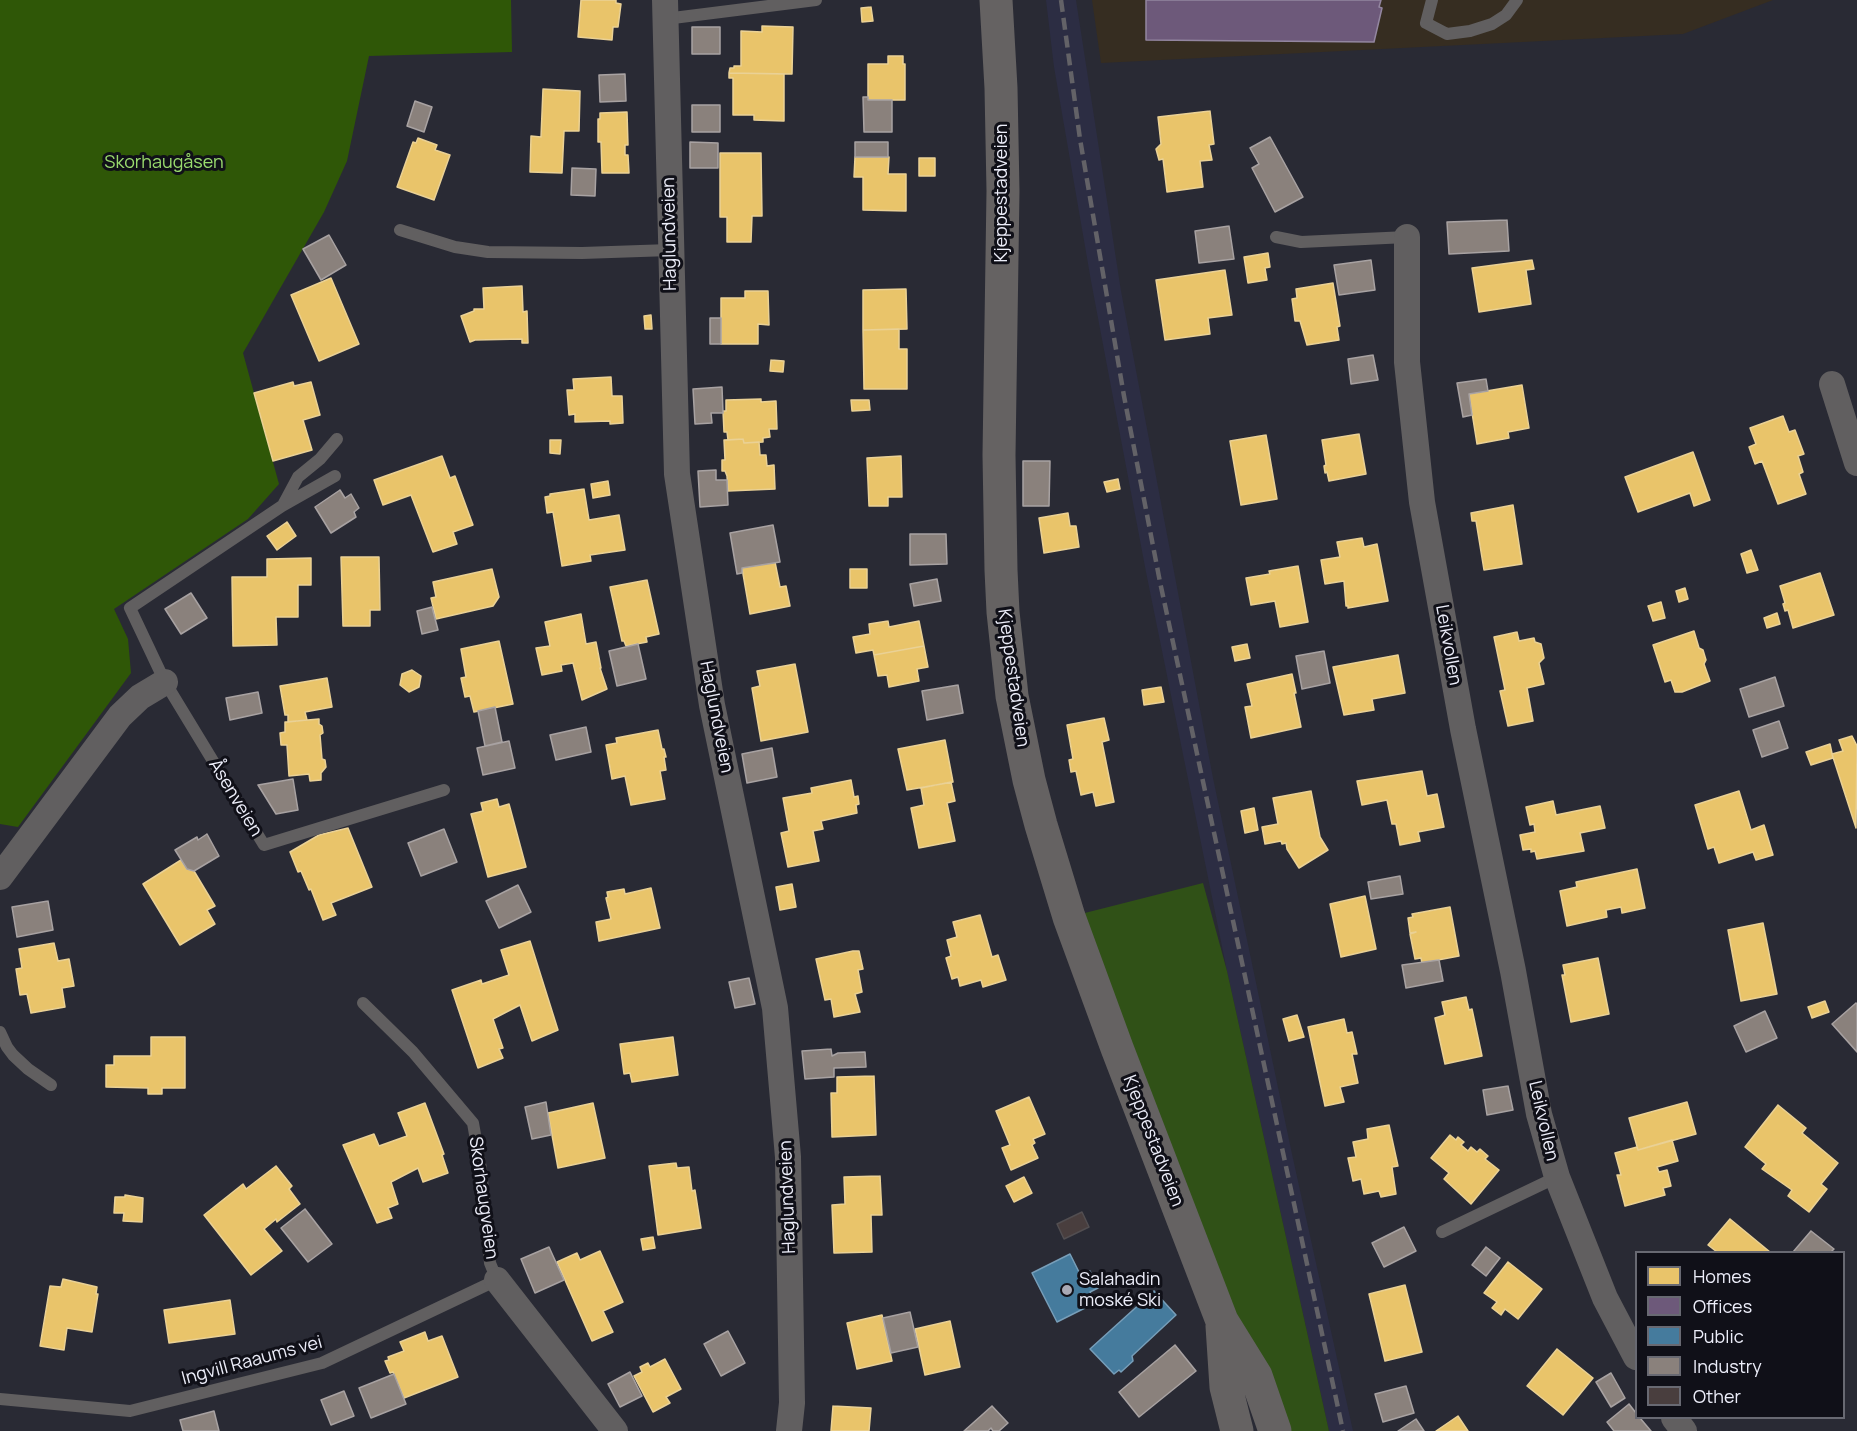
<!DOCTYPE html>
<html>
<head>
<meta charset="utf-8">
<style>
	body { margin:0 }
	#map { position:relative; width:1857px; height:1431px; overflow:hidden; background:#292a34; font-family:Manrope,sans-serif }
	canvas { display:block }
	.legend { position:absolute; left:1635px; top:1251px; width:210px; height:168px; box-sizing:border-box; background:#101018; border:2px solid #686972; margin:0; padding:8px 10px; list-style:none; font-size:18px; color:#edeefa }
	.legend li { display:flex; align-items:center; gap:12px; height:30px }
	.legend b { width:30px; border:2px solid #686972 }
</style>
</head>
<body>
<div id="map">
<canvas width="1857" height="1431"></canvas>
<ul class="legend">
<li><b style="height:16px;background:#e9c46a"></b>Homes</li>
<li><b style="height:16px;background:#6d597a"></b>Offices</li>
<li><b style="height:16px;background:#457b9d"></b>Public</li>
<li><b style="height:16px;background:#8a817c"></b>Industry</li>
<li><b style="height:16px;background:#493e3e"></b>Other</li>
</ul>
</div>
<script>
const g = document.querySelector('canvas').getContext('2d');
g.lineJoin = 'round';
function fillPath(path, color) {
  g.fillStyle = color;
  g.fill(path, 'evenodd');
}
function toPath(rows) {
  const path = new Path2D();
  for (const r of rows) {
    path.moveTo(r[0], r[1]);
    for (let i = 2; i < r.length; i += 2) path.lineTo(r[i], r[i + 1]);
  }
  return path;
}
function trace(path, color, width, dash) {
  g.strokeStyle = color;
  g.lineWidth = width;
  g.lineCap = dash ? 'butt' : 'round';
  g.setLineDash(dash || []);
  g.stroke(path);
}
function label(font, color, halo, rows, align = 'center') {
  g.font = font + ' Manrope,sans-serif';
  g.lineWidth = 6;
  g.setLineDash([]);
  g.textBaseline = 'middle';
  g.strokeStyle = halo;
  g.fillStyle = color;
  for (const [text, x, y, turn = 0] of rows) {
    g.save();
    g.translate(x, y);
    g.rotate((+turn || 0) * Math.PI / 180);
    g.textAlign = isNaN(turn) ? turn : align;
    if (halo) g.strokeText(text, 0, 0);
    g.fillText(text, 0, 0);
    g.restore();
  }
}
const built = toPath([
	[1046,0,1076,0,1121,291,1213,778,1292,1154,1353,1431,1329,1431,1227,971,1146,572,1091,281,1054,67]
]);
const industrial = toPath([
	[1092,0,1773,0,1683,34,1101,63]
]);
const green = toPath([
	[1203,883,1227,971,1329,1431,1275,1431,1069,917]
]);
const forest = toPath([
	[0,0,511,0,512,52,369,56,347,161,324,212,243,353,279,484,248,519,114,609,128,639,131,673,18,827,0,824]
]);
const homes = toPath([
	[581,0,616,0,616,3,621,4,618,27,613,27,612,40,578,37,581,0],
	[871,7,873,21,862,22,861,8,871,7],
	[762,26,793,27,792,74,729,73,730,68,734,68,734,66,741,66,741,31,762,32,762,26],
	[888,56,903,56,903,64,905,64,905,100,868,100,868,64,888,64,888,56],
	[729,73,784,74,784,121,754,120,754,115,733,115,733,78,729,78,729,73],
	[543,89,580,91,579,131,564,131,562,173,530,172,531,136,541,137,543,89],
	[1210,111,1214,144,1209,145,1212,160,1200,161,1203,187,1167,192,1163,159,1159,160,1156,149,1161,144,1158,117,1210,111],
	[627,112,628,145,625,145,625,155,628,155,629,173,602,173,601,142,598,142,598,119,600,119,600,113,627,112],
	[418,138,437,145,435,150,450,155,434,200,397,187,413,142,416,143,418,138],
	[720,153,761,153,762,216,752,216,751,242,727,242,727,217,720,217,720,153],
	[855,157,889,157,888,174,906,174,906,211,863,210,863,177,854,177,855,157],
	[919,158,935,158,935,176,919,176,919,158],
	[1268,253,1270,267,1265,268,1267,280,1248,283,1244,257,1268,253],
	[1532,260,1534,269,1526,270,1531,304,1479,312,1472,268,1532,260],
	[1225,270,1232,315,1208,318,1210,334,1165,340,1156,280,1225,270],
	[331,278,359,344,319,361,291,295,331,278],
	[1333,283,1340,326,1337,327,1339,340,1307,345,1300,321,1295,321,1292,299,1297,298,1296,289,1333,283],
	[522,286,523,312,527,311,528,343,522,343,522,339,475,340,470,342,461,316,474,311,474,309,484,309,483,288,522,286],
	[906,289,907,329,863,330,863,290,906,289],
	[745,291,768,291,769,325,758,324,758,344,721,344,721,298,745,298,745,291],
	[651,315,652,329,645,329,644,316,651,315],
	[899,329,899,349,907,349,907,389,864,389,863,330,899,329],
	[771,360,784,361,783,372,770,371,771,360],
	[611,377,612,396,622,396,623,423,610,424,610,421,575,422,575,414,569,415,567,390,574,390,573,379,611,377],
	[293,382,294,386,311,382,320,415,303,420,312,450,273,461,254,393,293,382],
	[1522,385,1529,428,1508,432,1509,438,1477,444,1469,394,1522,385],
	[761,399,761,402,776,401,777,429,769,429,770,437,763,438,763,442,744,443,743,439,728,440,727,432,724,432,723,411,726,411,726,400,761,399],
	[851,400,869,400,870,410,852,411,851,400],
	[1783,416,1789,432,1795,430,1804,454,1798,456,1803,472,1799,474,1806,494,1778,504,1762,461,1755,464,1749,447,1756,444,1750,428,1783,416],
	[1359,434,1366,474,1329,481,1327,472,1325,473,1324,466,1326,465,1322,440,1359,434],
	[1266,435,1277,499,1241,505,1230,441,1266,435],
	[743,439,744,443,759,442,760,455,766,455,767,466,774,465,775,489,728,491,727,476,725,471,722,471,722,460,725,460,724,440,743,439],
	[550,440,561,440,560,454,550,453,550,440],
	[1693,452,1710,500,1694,506,1690,493,1638,512,1625,477,1693,452],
	[442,456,450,478,455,476,473,525,453,532,457,544,433,552,411,495,383,505,374,480,442,456],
	[901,456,902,497,888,497,888,506,869,506,867,458,901,456],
	[1118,479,1120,489,1107,492,1104,482,1118,479],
	[608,481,610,495,593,498,591,484,608,481],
	[584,489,589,520,619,515,625,550,590,555,591,561,562,566,553,512,547,513,545,497,550,496,550,494,584,489],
	[1513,505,1522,564,1484,570,1476,521,1472,521,1471,513,1513,505],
	[1068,513,1070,526,1076,526,1079,547,1044,553,1039,518,1068,513],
	[287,522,296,536,277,550,267,536,287,522],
	[1362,538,1364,547,1377,544,1388,601,1348,608,1348,606,1346,606,1344,581,1325,584,1321,560,1340,557,1337,542,1362,538],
	[1751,550,1758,570,1747,573,1741,554,1751,550],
	[341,557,379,557,380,610,370,610,370,626,343,626,341,557],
	[311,558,311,585,298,585,298,617,276,617,277,645,233,646,232,577,267,577,267,559,311,558],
	[775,562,780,587,786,586,790,606,750,614,742,568,775,562],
	[1298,566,1308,622,1280,627,1275,601,1251,605,1246,578,1270,574,1269,571,1298,566],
	[492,569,499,597,493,606,436,619,431,598,436,597,433,582,492,569],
	[850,569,867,569,867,588,850,588,850,569],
	[1820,573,1834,615,1793,628,1788,610,1785,611,1783,604,1785,603,1780,586,1820,573],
	[647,580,659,634,646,637,647,642,626,646,624,641,622,641,610,587,647,580],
	[1685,588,1688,599,1679,602,1676,591,1685,588],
	[1661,602,1665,618,1653,621,1648,606,1661,602],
	[1777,613,1780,624,1767,628,1764,618,1777,613],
	[581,614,586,644,596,642,601,668,600,668,607,689,582,700,573,663,561,665,562,671,542,675,536,648,550,646,545,622,581,614],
	[888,621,889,627,919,621,924,646,874,655,873,650,856,653,853,637,870,634,869,624,888,621],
	[1694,631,1699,648,1703,650,1706,660,1704,664,1710,681,1682,692,1675,692,1671,680,1665,682,1653,645,1694,631],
	[1517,632,1519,641,1534,638,1535,642,1541,644,1544,658,1539,663,1544,684,1527,688,1533,721,1508,726,1500,691,1505,690,1494,637,1517,632],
	[499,641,513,704,474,712,470,696,465,697,461,678,466,677,461,649,499,641],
	[1247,644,1250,658,1235,661,1232,647,1247,644],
	[924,646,928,667,917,669,919,681,889,687,887,675,878,676,874,655,924,646],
	[1398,655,1405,693,1372,699,1374,710,1344,715,1333,667,1398,655],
	[795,664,808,732,761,741,752,688,760,686,757,671,795,664],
	[412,670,421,676,419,687,409,692,400,685,402,674,412,670],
	[1292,674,1296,693,1294,693,1301,727,1251,738,1245,707,1252,706,1247,684,1292,674],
	[327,678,332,707,305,712,307,720,288,722,288,715,285,715,280,686,327,678],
	[1161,687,1164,702,1144,705,1142,690,1161,687],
	[1104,718,1109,740,1102,742,1114,802,1096,806,1093,792,1081,795,1076,771,1071,772,1069,760,1073,759,1067,725,1104,718],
	[319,719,319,724,322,726,323,733,320,735,322,759,325,760,326,767,321,773,321,780,310,781,309,774,289,776,287,745,281,745,280,733,285,732,285,722,319,719],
	[658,730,662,749,664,749,666,757,664,757,666,770,660,771,665,799,631,805,625,776,612,779,606,745,617,743,616,738,658,730],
	[1852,736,1857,746,1856,828,1832,754,1843,751,1839,740,1852,736],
	[945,740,953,782,907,790,898,749,945,740],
	[1830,744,1833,758,1811,765,1806,752,1830,744],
	[1422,771,1427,796,1437,794,1444,827,1418,832,1420,841,1400,845,1396,824,1392,824,1387,800,1362,805,1357,781,1422,771],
	[851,780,854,797,858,796,859,804,856,805,857,813,821,821,823,829,813,831,819,861,788,867,781,833,789,831,783,798,812,793,811,788,851,780],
	[951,782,955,801,947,803,955,841,919,848,911,808,924,805,921,788,951,782],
	[1311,791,1320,837,1328,850,1299,868,1287,849,1286,843,1282,844,1281,841,1265,844,1262,827,1278,824,1273,798,1311,791],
	[1739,791,1751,830,1764,825,1773,855,1756,860,1753,852,1719,863,1714,847,1708,849,1695,805,1739,791],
	[497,799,499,807,509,804,526,867,488,877,471,814,483,811,481,803,497,799],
	[1553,801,1556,815,1600,806,1605,828,1580,833,1584,851,1537,859,1535,851,1531,852,1531,849,1523,850,1520,835,1535,832,1534,824,1530,825,1526,807,1553,801],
	[1254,808,1258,830,1245,833,1241,811,1254,808],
	[348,828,372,887,331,903,336,915,323,920,311,889,309,890,301,871,298,872,290,852,319,835,348,828],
	[181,860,187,869,194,871,215,906,207,910,215,924,180,945,143,884,181,860],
	[1637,869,1645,908,1622,913,1621,907,1606,910,1607,917,1567,926,1560,891,1577,887,1576,882,1637,869],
	[792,884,796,907,780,910,776,887,792,884],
	[651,888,660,928,599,941,596,922,611,919,606,898,608,897,607,892,624,889,625,894,651,888],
	[1365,896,1376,949,1341,957,1330,904,1365,896],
	[1450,907,1459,956,1422,963,1421,958,1415,959,1410,934,1416,932,1410,933,1408,918,1413,917,1412,914,1450,907],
	[980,915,992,957,998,955,1006,980,983,987,981,980,960,986,958,977,952,979,946,958,951,956,947,940,957,937,953,922,980,915],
	[1763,923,1777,994,1741,1001,1728,930,1763,923],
	[530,941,558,1030,532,1041,520,1005,493,1019,503,1048,499,1049,503,1058,478,1068,452,990,481,980,482,984,509,975,501,950,530,941],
	[54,943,58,961,69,959,74,986,62,988,65,1007,31,1013,27,994,20,995,16,969,22,968,19,949,54,943],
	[853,951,859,951,863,969,858,970,862,992,855,994,860,1012,834,1017,831,999,825,1000,816,959,853,951],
	[1598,958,1609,1014,1571,1022,1562,975,1565,975,1563,965,1598,958],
	[1466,997,1469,1010,1472,1009,1482,1056,1445,1064,1435,1018,1445,1015,1442,1002,1466,997],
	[1825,1001,1829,1012,1812,1018,1808,1007,1825,1001],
	[1297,1015,1304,1037,1289,1041,1283,1019,1297,1015],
	[1344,1019,1347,1033,1352,1032,1357,1054,1352,1054,1358,1083,1340,1087,1344,1102,1325,1106,1308,1027,1344,1019],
	[151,1037,185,1037,185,1088,162,1088,162,1094,148,1094,148,1088,106,1087,106,1065,114,1065,114,1056,151,1056,151,1037],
	[673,1037,678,1075,632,1082,630,1073,624,1074,620,1044,673,1037],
	[874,1076,876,1135,832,1137,831,1093,837,1093,837,1077,874,1076],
	[1029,1097,1045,1134,1033,1139,1035,1143,1032,1145,1038,1158,1011,1170,1002,1148,1010,1145,996,1111,1029,1097],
	[1687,1102,1696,1134,1638,1150,1629,1118,1687,1102],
	[425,1103,444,1154,442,1155,448,1173,423,1182,418,1168,391,1182,398,1204,388,1208,392,1218,377,1223,343,1145,374,1134,379,1146,407,1136,398,1113,425,1103],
	[593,1103,605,1158,558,1168,548,1113,593,1103],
	[1778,1105,1806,1128,1802,1133,1838,1163,1821,1184,1827,1189,1809,1212,1788,1196,1792,1190,1762,1169,1766,1164,1745,1147,1778,1105],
	[1389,1125,1398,1166,1392,1167,1396,1194,1381,1197,1379,1191,1364,1194,1361,1179,1353,1181,1348,1158,1356,1157,1353,1142,1368,1139,1367,1129,1389,1125],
	[1450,1135,1456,1140,1458,1137,1464,1142,1461,1145,1468,1151,1471,1147,1477,1152,1480,1149,1488,1156,1485,1159,1499,1170,1471,1204,1444,1179,1449,1173,1431,1158,1450,1135],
	[1672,1140,1678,1161,1657,1167,1659,1172,1667,1170,1671,1186,1663,1188,1665,1195,1625,1206,1617,1175,1621,1175,1615,1153,1637,1147,1638,1150,1672,1140],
	[676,1163,677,1168,689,1167,692,1191,695,1190,701,1228,658,1235,649,1166,676,1163],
	[276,1166,292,1186,289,1189,300,1204,277,1222,276,1219,264,1229,282,1251,251,1275,204,1215,243,1184,246,1189,276,1166],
	[880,1176,882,1215,871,1215,872,1252,834,1253,832,1205,845,1204,844,1177,880,1176],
	[1024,1177,1032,1193,1014,1202,1006,1186,1024,1177],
	[125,1195,143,1198,142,1222,123,1221,124,1213,114,1213,115,1197,125,1197,125,1195],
	[1730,1219,1770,1252,1717,1252,1708,1245,1730,1219],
	[653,1237,655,1248,643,1250,641,1239,653,1237],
	[600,1251,623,1302,603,1311,613,1332,592,1341,557,1262,577,1253,580,1260,600,1251],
	[1508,1262,1542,1289,1518,1319,1505,1309,1501,1315,1492,1308,1497,1302,1484,1293,1508,1262],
	[63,1279,97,1287,96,1294,98,1294,92,1332,67,1328,64,1350,40,1346,50,1286,61,1287,63,1279],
	[1405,1285,1422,1352,1385,1361,1369,1294,1405,1285],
	[230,1300,235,1334,169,1343,164,1310,230,1300],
	[882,1315,892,1361,857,1369,847,1323,882,1315],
	[950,1321,960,1367,925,1375,915,1329,950,1321],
	[425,1332,428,1341,442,1336,458,1377,404,1398,393,1372,390,1373,385,1361,389,1360,388,1357,404,1351,400,1342,425,1332],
	[1557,1349,1593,1378,1563,1415,1527,1386,1557,1349],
	[665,1359,681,1389,666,1397,670,1403,653,1412,634,1376,642,1372,640,1367,648,1363,650,1367,665,1359],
	[833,1406,871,1408,869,1431,831,1431,833,1406],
	[1458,1416,1468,1431,1436,1431,1458,1416]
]);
const offices = toPath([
	[1146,0,1381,0,1379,7,1382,8,1374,42,1146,40,1146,0]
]);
const public = toPath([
	[1070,1254,1081,1276,1090,1271,1098,1288,1090,1292,1095,1303,1057,1322,1032,1273,1070,1254],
	[1154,1291,1176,1315,1132,1356,1133,1361,1121,1372,1119,1370,1114,1374,1090,1349,1154,1291]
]);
const industry = toPath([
	[692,27,720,27,720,54,692,54,692,27],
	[625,74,626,101,600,102,599,75,625,74],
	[863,97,868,97,868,100,892,100,892,132,864,132,863,97],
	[415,101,432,107,424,132,407,126,415,101],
	[692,105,720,105,720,132,692,132,692,105],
	[1270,137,1303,197,1275,212,1252,168,1259,164,1250,148,1270,137],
	[690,142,718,143,718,168,690,168,690,142],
	[855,142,888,142,888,157,855,157,855,142],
	[572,168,596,169,595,196,571,195,572,168],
	[1507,220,1509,251,1449,254,1447,222,1507,220],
	[1229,226,1234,259,1199,263,1195,231,1229,226],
	[329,235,346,265,321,280,303,249,329,235],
	[1371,260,1375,290,1339,295,1334,265,1371,260],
	[710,318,721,318,721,344,710,344,710,318],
	[1373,355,1378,380,1351,384,1348,359,1373,355],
	[1486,379,1488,391,1469,394,1472,415,1463,417,1457,383,1486,379],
	[722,387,723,413,711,413,712,423,695,424,693,389,722,387],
	[1023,461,1050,461,1049,506,1023,506,1023,461],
	[716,470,716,480,727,480,728,505,700,507,698,471,716,470],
	[340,490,345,498,351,494,359,508,354,512,356,517,331,533,315,507,340,490],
	[773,525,780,562,742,568,742,573,737,574,730,533,773,525],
	[910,534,946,534,947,564,910,565,910,534],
	[937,579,941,601,914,606,910,584,937,579],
	[191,593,207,618,181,634,165,609,191,593],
	[432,607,438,630,422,634,417,611,432,607],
	[638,644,646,679,617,686,609,651,638,644],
	[1324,651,1330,683,1302,689,1296,656,1324,651],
	[1775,677,1784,706,1749,717,1740,689,1775,677],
	[958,685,963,713,927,720,922,691,958,685],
	[258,692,262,713,230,720,226,698,258,692],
	[495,707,502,742,485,746,478,711,495,707],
	[1779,721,1788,748,1762,757,1753,730,1779,721],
	[586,727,591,752,556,760,550,735,586,727],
	[509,741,515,768,483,775,477,748,509,741],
	[772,748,777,777,747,783,742,754,772,748],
	[293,779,298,810,276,814,258,785,293,779],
	[444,829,457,862,421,876,408,843,444,829],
	[207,834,219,856,194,871,187,869,175,850,197,837,198,840,207,834],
	[1400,876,1403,894,1371,899,1368,882,1400,876],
	[518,885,531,912,499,928,486,901,518,885],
	[48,901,53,930,17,937,12,907,48,901],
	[1439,960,1443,981,1406,988,1402,965,1439,960],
	[749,978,755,1004,735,1008,729,982,749,978],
	[1856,1003,1857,1004,1857,1052,1832,1024,1856,1003],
	[1765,1011,1777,1038,1746,1052,1734,1026,1765,1011],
	[831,1049,832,1056,838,1053,865,1052,866,1067,834,1068,834,1077,805,1079,802,1051,831,1049],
	[1508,1086,1513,1110,1487,1115,1483,1090,1508,1086],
	[546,1102,551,1135,532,1139,525,1107,546,1102],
	[305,1209,332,1244,308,1262,281,1228,305,1209],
	[1404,1227,1416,1251,1384,1267,1372,1243,1404,1227],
	[1811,1231,1834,1249,1831,1252,1793,1252,1811,1231],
	[549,1247,564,1280,535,1293,521,1259,549,1247],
	[1486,1247,1500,1258,1486,1276,1472,1265,1486,1247],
	[910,1312,918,1347,891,1353,883,1318,910,1312],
	[728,1331,745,1363,721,1376,704,1344,728,1331],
	[1175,1345,1196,1371,1139,1417,1119,1392,1175,1345],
	[630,1372,642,1396,620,1407,608,1384,630,1372],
	[1611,1373,1625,1398,1611,1407,1596,1382,1611,1373],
	[394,1374,406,1404,371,1418,359,1388,394,1374],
	[1406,1386,1414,1413,1383,1422,1375,1394,1406,1386],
	[344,1391,354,1416,331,1425,321,1400,344,1391],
	[1629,1404,1636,1413,1636,1418,1640,1418,1651,1431,1614,1431,1607,1422,1629,1404],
	[992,1406,1008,1423,999,1431,993,1431,991,1428,988,1431,964,1431,992,1406],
	[214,1411,219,1431,183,1431,180,1420,214,1411],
	[1416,1419,1424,1431,1398,1431,1416,1419]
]);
const building = toPath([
	[1082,1212,1089,1227,1064,1239,1057,1224,1082,1212]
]);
const lane = toPath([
	[1432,0,1426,23,1447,34,1470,31,1492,24,1506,15,1517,0],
	[665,19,816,0],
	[400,230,455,247,488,252,582,253,670,250],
	[1276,237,1301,242,1407,237],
	[335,476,282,506,130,608,165,682,264,845,444,790],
	[283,505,298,477,320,459,337,439],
	[0,1032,7,1047,13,1055,28,1069,51,1085],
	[1442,1232,1557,1177],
	[0,1399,130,1411,322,1363,497,1280,490,1263,481,1169,473,1123,413,1052,363,1003]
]);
const street = toPath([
	[665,0,677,474,712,705,775,1008,788,1157,792,1403,789,1431],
	[1407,237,1407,362,1422,502,1463,729,1513,971,1539,1114,1557,1177,1605,1298,1636,1357],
	[1832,384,1857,463],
	[0,877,120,716,140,697,165,682],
	[497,1280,615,1431],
	[1674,1418,1684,1431]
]);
const secondary = toPath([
	[996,0,1001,88,1003,191,999,455,1001,570,1003,612,1012,696,1029,780,1041,825,1069,917,1117,1048,1222,1321,1256,1376,1275,1431],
	[1222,1326,1226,1387,1237,1431]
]);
const rail = toPath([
	[1061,0,1080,139,1124,396,1160,582,1343,1431]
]);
const markers = [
	[1067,1290,6,"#a8a9b5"]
];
const parkNames = [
	["Skorhaugåsen",164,163]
];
const streetNames = [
	["Kjeppestadveien",1002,193,-90],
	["Haglundveien",670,234,-91],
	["Leikvollen",1448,645,80],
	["Kjeppestadveien",1013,678,82],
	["Haglundveien",716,717,79],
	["Åsenveien",235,798,59],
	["Leikvollen",1543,1121,77],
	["Kjeppestadveien",1153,1141,69],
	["Haglundveien",788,1197,-92],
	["Skorhaugveien",483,1198,82],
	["Ingvill Raaums vei",252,1361,-15]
];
const poiNames = [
	["Salahadin",1079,1280],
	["moské Ski",1079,1301]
];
fillPath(built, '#2c2d43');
fillPath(industrial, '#362d21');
fillPath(green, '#305117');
fillPath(forest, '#2f5707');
fillPath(homes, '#e9c46a');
trace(homes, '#ead195', 1.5);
fillPath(offices, '#6d597a');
trace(offices, '#9386a0', 1.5);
fillPath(public, '#457b9d');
trace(public, '#779eb9', 1.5);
fillPath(industry, '#8a817c');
trace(industry, '#a8a2a2', 1.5);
fillPath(building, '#493e3e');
trace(building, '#524e51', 1.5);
trace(lane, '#615f60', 12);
trace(street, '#615f60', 26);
trace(secondary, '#656262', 33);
trace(rail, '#636267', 4.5, [12, 6]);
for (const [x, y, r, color] of markers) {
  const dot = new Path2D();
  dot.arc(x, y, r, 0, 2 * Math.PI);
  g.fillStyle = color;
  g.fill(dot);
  trace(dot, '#101018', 2);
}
label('18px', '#9adb6e', '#101018', parkNames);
label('18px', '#edeefa', '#101018', streetNames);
label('18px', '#edeefa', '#101018', poiNames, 'left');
</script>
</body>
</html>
